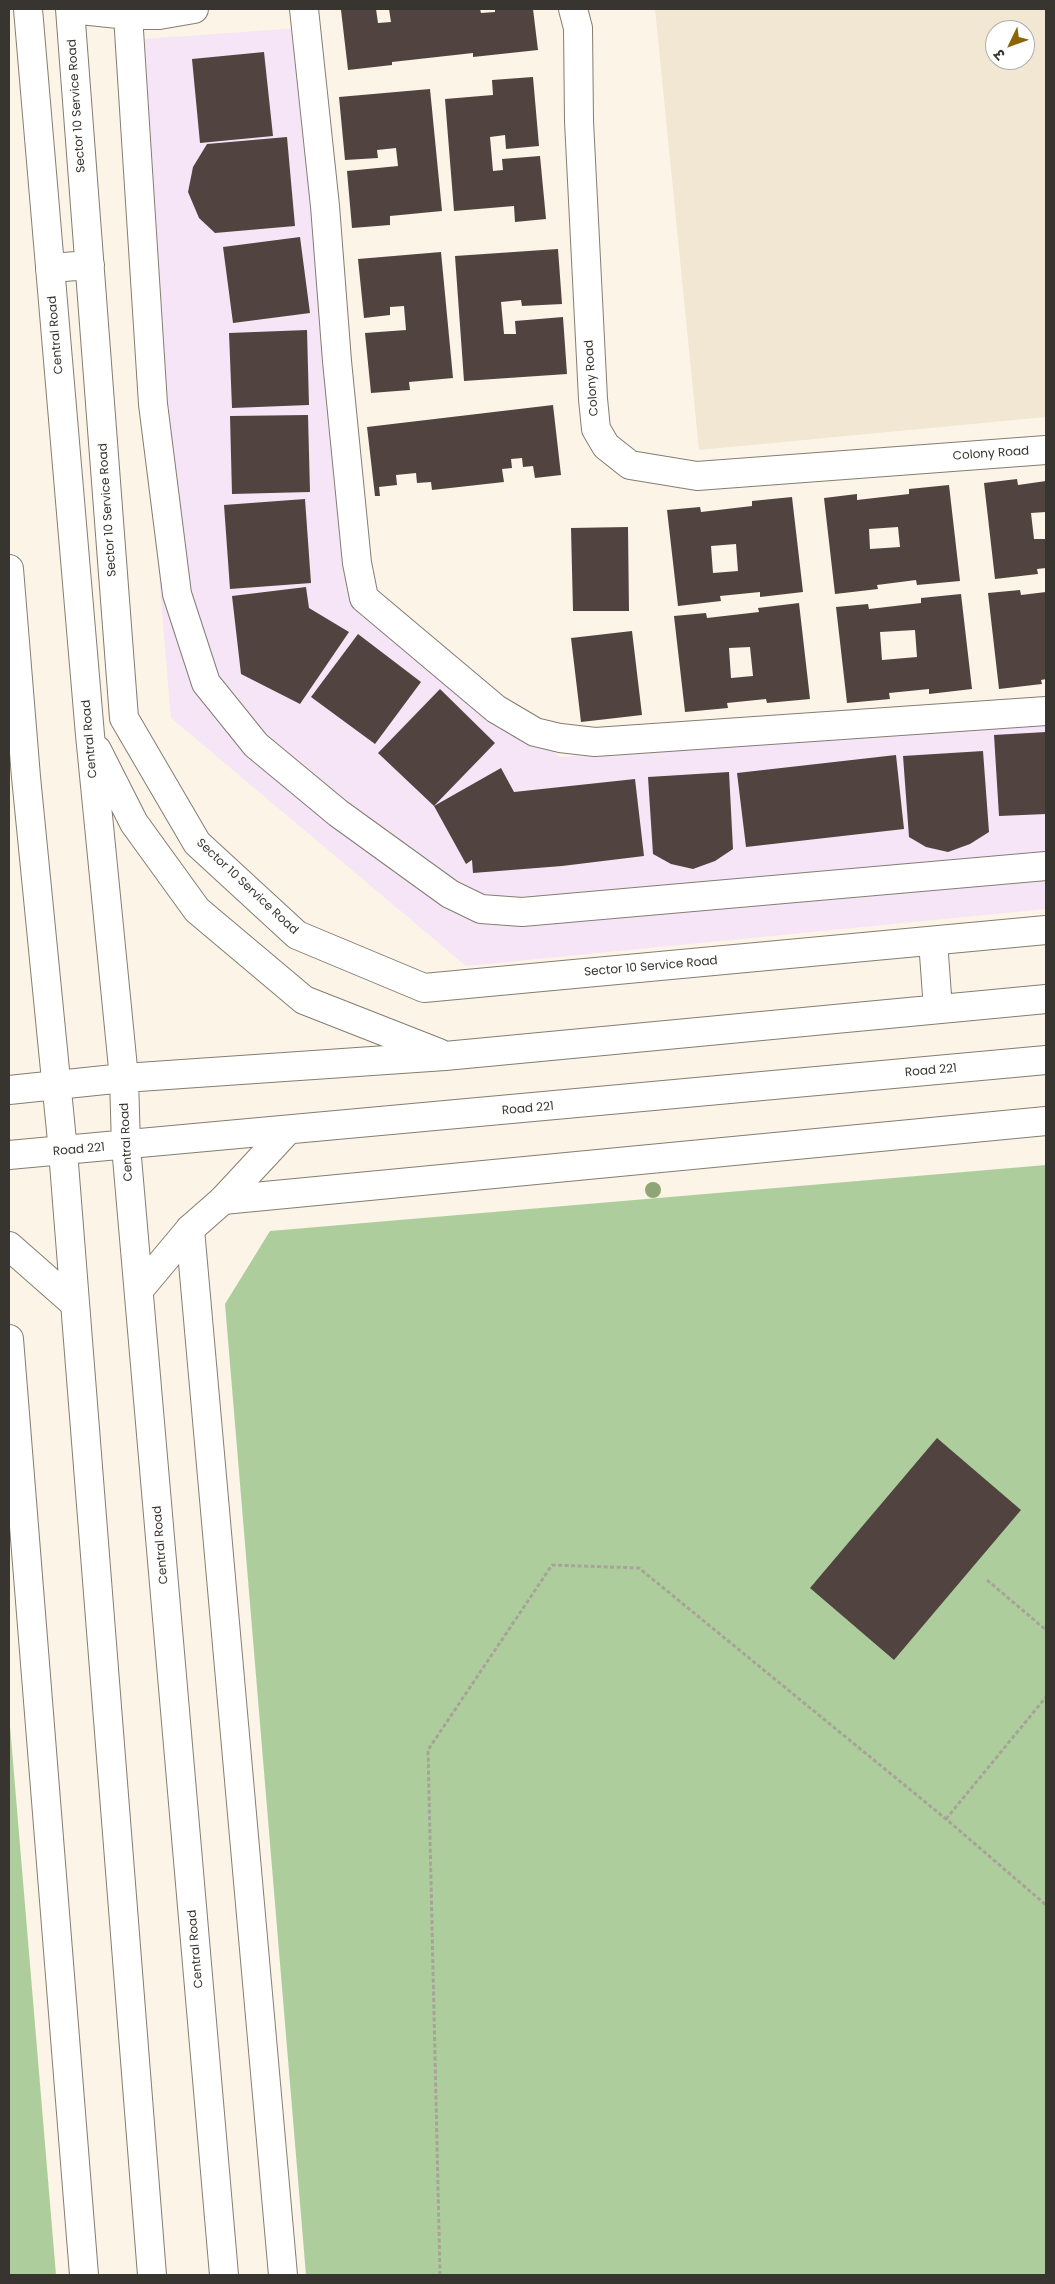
<!DOCTYPE html>
<html>
<head>
<meta charset="utf-8">
<style>
	body { margin:0 }
	#map { position:relative; width:1055px; height:2284px; overflow:hidden; background:#fcf4e7; font-family:Poppins,"Noto Sans Devanagari",sans-serif }
	canvas { display:block }
	.frame { position:absolute; inset:0; border:10px solid #383530; pointer-events:none }
	.north { position:absolute; left:985px; top:20px; width:50px; height:50px; box-sizing:border-box; background:#fff; border:1px solid #afaeac; border-radius:50%; rotate:228deg; font-size:14px; font-weight:700; line-height:20px; text-align:center; color:#383530 }
	.north::after { content:''; display:block; margin:auto; width:18px; height:22px; background:#8b6506; clip-path:polygon(50% 0,100% 100%,50% 72%,0 100%) }
</style>
</head>
<body>
<div id="map">
<canvas width="1055" height="2284"></canvas>
<div class="frame"></div>
<div class="north">उ</div>
</div>
<script>
const g = document.querySelector('canvas').getContext('2d');
g.lineJoin = 'round';
function fillPath(path, color) {
  g.fillStyle = color;
  g.fill(path, 'evenodd');
}
function toPath(rows) {
  const path = new Path2D();
  for (const r of rows) {
    path.moveTo(r[0], r[1]);
    for (let i = 2; i < r.length; i += 2) path.lineTo(r[i], r[i + 1]);
  }
  return path;
}
function trace(path, color, width, dash) {
  g.strokeStyle = color;
  g.lineWidth = width;
  g.lineCap = dash ? 'butt' : 'round';
  g.setLineDash(dash || []);
  g.stroke(path);
}
function label(font, color, halo, rows, align = 'center') {
  g.font = font + ' Poppins,sans-serif';
  g.lineWidth = 5;
  g.setLineDash([]);
  g.textBaseline = 'middle';
  g.strokeStyle = halo;
  g.fillStyle = color;
  for (const [text, x, y, turn = 0] of rows) {
    g.save();
    g.translate(x, y);
    g.rotate((+turn || 0) * Math.PI / 180);
    g.textAlign = isNaN(turn) ? turn : align;
    if (halo) g.strokeText(text, 0, 0);
    g.fillText(text, 0, 0);
    g.restore();
  }
}
const commercial = toPath([
	[300,28,353,582,560,757,1046,718,1046,909,466,966,171,718,114,41]
]);
const built = toPath([
	[655,9,1046,9,1046,417,699,450],
	[995,30,1025,30,1025,60,995,60]
]);
const green = toPath([
	[1046,1165,1046,2275,306,2275,225,1304,270,1231],
	[9,1714,56,2275,9,2275]
]);
const building = toPath([
	[376,9,378,23,391,22,389,9,480,9,481,13,495,12,495,9,533,9,538,50,473,57,473,53,392,62,392,65,348,70,341,10],
	[264,52,273,136,200,143,192,59],
	[533,77,539,146,506,149,505,135,490,137,493,171,503,170,502,159,540,156,546,219,515,222,514,206,454,211,445,99,493,95,492,80],
	[430,89,442,211,390,216,390,225,352,228,347,171,398,166,396,148,377,150,378,158,345,160,339,97],
	[287,137,295,226,215,233,199,218,188,192,193,167,207,144],
	[300,237,310,313,233,323,223,247],
	[558,249,562,304,522,306,521,300,501,302,504,334,516,334,515,321,563,317,567,374,464,381,455,256],
	[441,252,453,378,409,382,410,390,371,393,365,333,406,330,404,306,390,307,390,315,364,318,358,259],
	[307,330,309,405,232,408,229,333],
	[553,405,561,475,535,478,533,466,523,467,522,458,511,459,512,468,502,469,504,482,432,490,431,482,417,483,416,473,396,475,397,485,379,487,380,496,375,496,367,427],
	[308,415,310,492,232,494,230,416],
	[1017,479,1018,485,1046,481,1046,512,1031,513,1034,539,1046,539,1046,568,1037,569,1038,574,995,579,984,483],
	[949,485,960,581,917,585,916,580,877,585,878,589,835,594,824,498,857,494,857,500,909,494,909,489],
	[898,527,900,547,870,549,869,529],
	[792,497,803,592,760,597,760,592,720,596,721,601,678,606,667,510,700,507,701,512,752,506,752,501],
	[736,544,738,571,713,573,711,546],
	[305,499,311,583,230,589,224,505],
	[628,527,629,611,573,611,571,528],
	[306,587,309,608,349,632,300,704,241,674,232,596],
	[1020,590,1021,595,1046,592,1046,679,1041,680,1042,684,999,689,988,593],
	[961,594,972,689,929,694,929,689,889,693,890,699,847,703,836,607,868,604,869,609,921,603,921,598],
	[915,630,917,657,882,660,880,632],
	[799,603,810,699,767,703,766,699,727,703,728,708,685,712,674,616,706,613,707,618,759,612,758,608],
	[750,647,753,676,731,678,729,648],
	[632,631,642,715,581,722,571,638],
	[358,634,421,682,375,744,311,697],
	[440,689,495,743,434,806,501,768,514,792,635,779,644,856,562,866,473,873,472,860,466,864,434,806,378,753],
	[1046,732,1046,814,999,816,994,735],
	[983,751,989,832,970,844,948,852,926,847,909,837,903,756],
	[896,755,904,829,746,847,737,773],
	[729,772,733,849,715,861,693,869,671,864,653,854,648,777],
	[937,1438,1021,1510,894,1660,810,1588]
]);
const path = toPath([
	[987,1580,1046,1630],
	[946,1819,1046,1697],
	[440,2275,428,1750,552,1565,639,1568,946,1819,1046,1905]
]);
const street = toPath([
	[70,9,124,718,197,843,297,935,424,988,1046,930],
	[71,9,128,15,159,15,194,9],
	[304,9,325,206,337,361,357,563,364,598,496,709,535,732,560,738,595,742,1046,711],
	[573,9,578,28,579,121,593,399,596,429,606,446,630,465,697,476,1046,450],
	[128,15,153,404,177,594,206,683,256,745,338,813,450,894,481,909,522,912,1046,866],
	[50,268,90,265],
	[223,1200,1046,1121],
	[190,1229,283,2275],
	[9,1339,84,2275]
]);
const secondary = toPath([
	[28,9,90,735,124,1078,126,1146,224,2275],
	[9,569,26,777,63,1151,152,2275],
	[97,750,134,823,197,910,304,1000,439,1053],
	[933,941,938,1009],
	[9,1090,124,1078,445,1056,1046,999],
	[9,1155,1046,1060],
	[9,1246,75,1304],
	[139,1290,190,1229,223,1200,287,1131]
]);
const trees = [
	[653,1190]
];
const streetNames = [
	["Sector 10 Service Road",77,106,-94],
	["Central Road",56,335,-95],
	["Colony Road",592,378,-94],
	["Colony Road",991,454,-4],
	["Sector 10 Service Road",108,510,-94],
	["Central Road",90,739,-95],
	["Sector 10 Service Road",247,887,43],
	["Sector 10 Service Road",651,967,-5],
	["Road 221",931,1071,-5],
	["Road 221",528,1109,-5],
	["Central Road",127,1142,-93],
	["Road 221",79,1150,-5],
	["Central Road",161,1545,-95],
	["Central Road",196,1949,-95]
];
fillPath(commercial, '#f6e5f7');
fillPath(built, '#f2e7d3');
fillPath(green, '#adce9c');
fillPath(building, '#514440');
trace(street, '#847d71', 30);
trace(secondary, '#847d71', 30);
trace(path, '#a8a299', 3, [4, 2.5]);
trace(street, '#fff', 28);
trace(secondary, '#fff', 28);
g.fillStyle = '#90a575';
for (const [x, y] of trees) {
  g.beginPath();
  g.arc(x, y, 8, 0, 2 * Math.PI);
  g.fill();
}
label('12px', '#383530', '#fff', streetNames);
</script>
</body>
</html>
